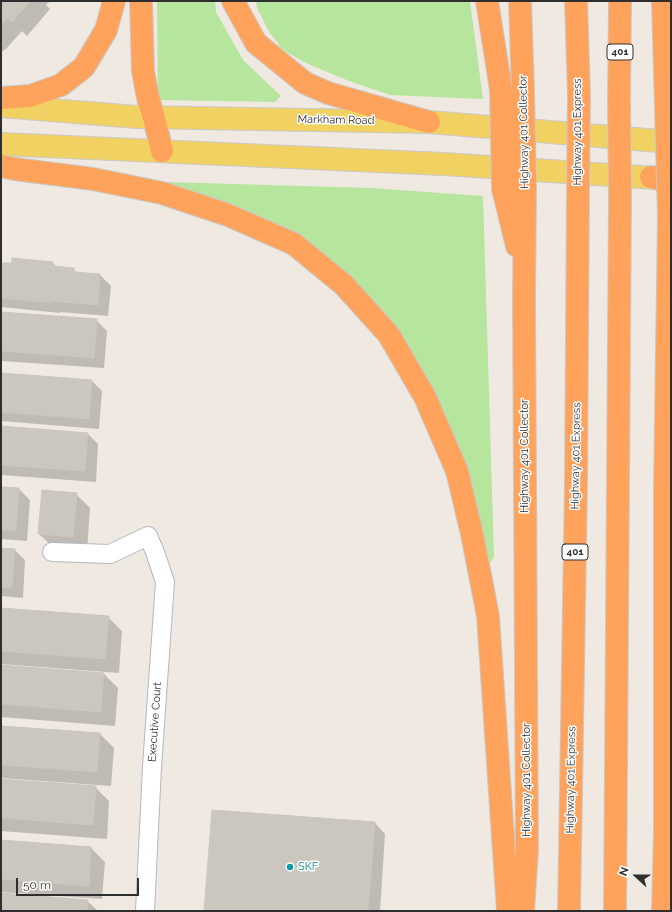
<!DOCTYPE html>
<html>
<head>
<meta charset="utf-8">
<style>
	body { margin:0 }
	#map { position:relative; width:672px; height:912px; overflow:hidden; background:#efe9e1; font-family:Raleway,sans-serif }
	canvas { display:block }
	.frame { position:absolute; inset:0; border:2px solid #2e2e2e; pointer-events:none }
	.north { position:absolute; left:616px; top:856px; width:40px; height:40px; -webkit-text-stroke:3px #fff; paint-order:stroke; rotate:291deg; font-size:11px; font-weight:700; line-height:16px; text-align:center; color:#2e2e2e }
	.north::after { content:''; display:block; margin:auto; width:14px; height:18px; background:#2e2e2e; clip-path:polygon(50% 0,100% 100%,50% 72%,0 100%) }
	.scale { position:absolute; left:16px; top:878px; width:123px; height:18px; box-sizing:border-box; border:2px solid #2e2e2e; border-top:0; padding-left:5px; font-size:12px; line-height:14px; white-space:nowrap; color:#2e2e2e; -webkit-text-stroke:3px #fff; paint-order:stroke }
</style>
</head>
<body>
<div id="map">
<canvas width="672" height="912"></canvas>
<div class="frame"></div>
<div class="north">N</div>
<div class="scale">50 m</div>
</div>
<script>
const g = document.querySelector('canvas').getContext('2d');
g.lineJoin = 'round';
function fillPath(path, color) {
  g.fillStyle = color;
  g.fill(path, 'evenodd');
}
function toPath(rows) {
  const path = new Path2D();
  for (const r of rows) {
    path.moveTo(r[0], r[1]);
    for (let i = 2; i < r.length; i += 2) path.lineTo(r[i], r[i + 1]);
  }
  return path;
}
function trace(path, color, width, dash) {
  g.strokeStyle = color;
  g.lineWidth = width;
  g.lineCap = dash ? 'butt' : 'round';
  g.setLineDash(dash || []);
  g.stroke(path);
}
function label(font, color, halo, rows, align = 'center') {
  g.font = font + ' Raleway,sans-serif';
  g.lineWidth = 3;
  g.setLineDash([]);
  g.textBaseline = 'middle';
  g.strokeStyle = halo;
  g.fillStyle = color;
  for (const [text, x, y, turn = 0] of rows) {
    g.save();
    g.translate(x, y);
    g.rotate((+turn || 0) * Math.PI / 180);
    g.textAlign = isNaN(turn) ? turn : align;
    if (halo) g.strokeText(text, 0, 0);
    g.fillText(text, 0, 0);
    g.restore();
  }
}
const green = toPath([
	[157,1,215,1,216,12,243,60,281,96,275,102,158,100],
	[256,1,470,1,483,99,390,95,349,81,306,63,283,50,268,30,257,8],
	[165,182,371,188,483,196,494,557,490,563,457,443,406,343,353,279,155,186]
]);
const shadow = toPath([
	[1,1,50,1,46,5,50,9,27,36,22,31,6,49,1,52],
	[53,263,58,268,73,269,77,273,100,275,111,286,108,316,60,312,60,313,1,307,1,264],
	[1,313,96,320,107,331,104,368,1,361],
	[1,374,92,381,102,391,99,429,1,421],
	[1,427,88,434,98,444,96,482,1,475],
	[1,488,19,489,30,500,27,541,1,539],
	[76,494,90,508,87,551,54,548,39,534],
	[1,549,15,550,25,560,23,598,1,596],
	[1,609,108,617,122,631,119,673,1,664],
	[1,666,104,674,118,688,115,726,1,717],
	[1,727,100,734,114,748,111,786,1,778],
	[1,780,95,787,109,801,107,839,1,831],
	[375,823,385,834,380,911,205,911],
	[1,841,91,848,105,862,102,899,1,892],
	[1,894,87,901,98,911,1,911]
]);
const building = toPath([
	[1,1,17,1,21,5,1,25,1,1],
	[17,1,31,1,12,22,8,19,21,5,17,1],
	[12,258,53,262,53,266,74,268,74,272,100,274,98,305,50,301,50,303,1,298,1,263,12,263,12,258],
	[1,312,97,319,94,358,1,351,1,312],
	[1,373,92,380,89,419,1,412,1,373],
	[1,426,88,433,85,471,1,465,1,426],
	[1,487,19,488,16,531,1,530,1,487],
	[42,490,77,493,73,537,38,534,42,490],
	[1,548,15,549,12,588,1,587,1,548],
	[1,608,109,616,105,659,1,651,1,608],
	[1,665,104,673,101,712,1,704,1,665],
	[1,726,100,733,97,772,1,765,1,726],
	[1,779,96,786,93,825,1,818,1,779],
	[212,810,375,822,368,911,204,911,212,810],
	[1,840,91,847,89,886,1,879,1,840],
	[1,893,88,900,87,911,1,911,1,893]
]);
const minor = toPath([
	[52,552,110,554,148,536,155,552,165,582,152,767,145,911]
]);
const major = toPath([
	[1,106,137,117,429,122,671,142],
	[1,144,444,164,671,179]
]);
const highway = toPath([
	[141,1,143,71,148,98,154,118,162,151],
	[233,1,256,43,305,83,328,93,429,122],
	[487,1,501,90],
	[520,1,523,92],
	[576,1,579,95],
	[663,1,666,109],
	[1,98,30,96,61,85,84,67,106,30,114,1],
	[619,102,620,1],
	[1,166,15,169,93,179,162,193,228,215,294,244,344,285,389,335,425,397,457,471,472,534,488,616,508,911],
	[651,177,671,182],
	[503,189,517,246],
	[523,911,527,850,524,299,525,188],
	[569,911,576,483,578,192],
	[615,911,620,197],
	[663,911,665,829,665,488,669,216]
]);
const highwayBridge = toPath([
	[501,90,503,189],
	[523,92,525,188],
	[619,102,620,197],
	[666,109,669,216],
	[578,192,579,95]
]);
const markers = [
	[290,867,4,"#0f9aa8"]
];
const shields = [
	[620,52,26],
	[575,552,26]
];
const shieldNames = [
	["401",620,52],
	["401",575,552]
];
const streetNames = [
	["Markham Road",336,120,1],
	["Highway 401 Collector",524,132,-91],
	["Highway 401 Express",578,132,-90],
	["Highway 401 Collector",525,456,-90],
	["Highway 401 Express",576,456,-89],
	["Executive Court",155,722,-86],
	["Highway 401 Collector",527,780,-90],
	["Highway 401 Express",571,780,-89]
];
const cultureNames = [
	["SKF",298,867]
];
fillPath(green, '#b6e59e');
fillPath(shadow, '#0003');
fillPath(building, '#cbc7bf');
trace(building, '#cbc5ba', 1);
trace(minor, '#b4b7c1', 20);
trace(major, '#c9c9c9', 24);
trace(highway, '#c9c9c9', 24);
trace(minor, '#fff', 18);
trace(major, '#f2d163', 22);
trace(highway, '#ffa35c', 22);
trace(highwayBridge, '#c9c9c9', 24, []);
trace(highwayBridge, '#ffa35c', 22);
for (const [x, y, r, color] of markers) {
  const dot = new Path2D();
  dot.arc(x, y, r, 0, 2 * Math.PI);
  g.fillStyle = color;
  g.fill(dot);
  trace(dot, '#fff', 1.5);
}
for (const [x, y, w] of shields) {
  const box = new Path2D();
  box.roundRect(x - w / 2, y - 8, w, 16, 3);
  g.fillStyle = '#fff';
  g.fill(box);
  trace(box, '#2e2e2e', 1);
}
label('bold 10px', '#2e2e2e', null, shieldNames);
label('11px', '#2e2e2e', '#fff', streetNames);
label('11px', '#0d838f', '#fff', cultureNames, 'left');
</script>
</body>
</html>
